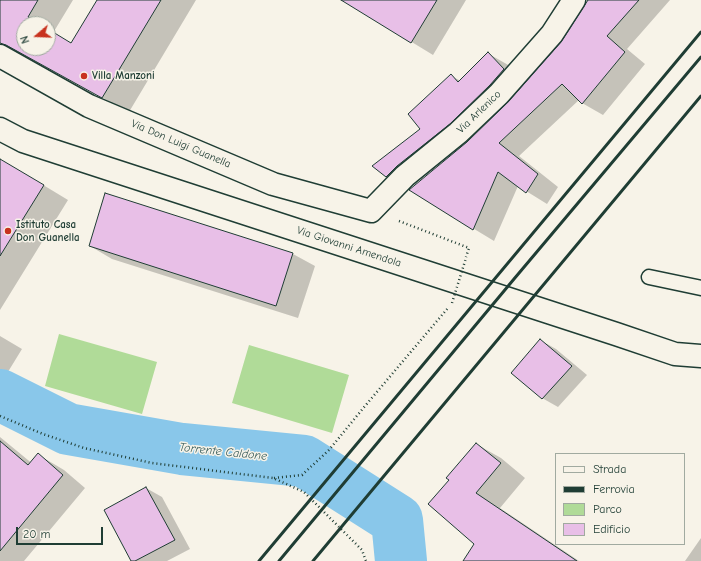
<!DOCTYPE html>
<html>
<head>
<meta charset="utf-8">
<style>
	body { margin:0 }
	#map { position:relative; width:701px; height:561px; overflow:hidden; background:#f7f3e8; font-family:"Comic Neue",sans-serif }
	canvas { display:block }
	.legend { position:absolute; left:555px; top:453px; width:130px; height:92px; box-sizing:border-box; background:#f7f3e8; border:1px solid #a1aaa0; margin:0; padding:5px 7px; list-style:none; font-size:12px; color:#1f3d34 }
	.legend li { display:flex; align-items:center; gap:8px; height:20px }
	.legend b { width:20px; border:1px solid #a1aaa0 }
	.north { position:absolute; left:16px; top:16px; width:40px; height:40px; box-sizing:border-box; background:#f7f3e8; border:1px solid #a1aaa0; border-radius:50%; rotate:251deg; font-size:11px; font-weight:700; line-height:16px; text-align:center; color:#1f3d34 }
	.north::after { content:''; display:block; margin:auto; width:14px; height:18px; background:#c8321e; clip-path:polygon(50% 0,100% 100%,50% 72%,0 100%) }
	.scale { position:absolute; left:16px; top:527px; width:87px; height:18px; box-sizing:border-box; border:2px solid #1f3d34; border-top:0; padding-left:5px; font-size:12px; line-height:14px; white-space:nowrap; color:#1f3d34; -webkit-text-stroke:3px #f7f3e8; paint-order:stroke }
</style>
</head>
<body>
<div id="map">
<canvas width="701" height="561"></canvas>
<ul class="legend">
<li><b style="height:5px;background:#f7f3e8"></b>Strada</li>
<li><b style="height:5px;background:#1f3d34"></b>Ferrovia</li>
<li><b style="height:11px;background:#b0db98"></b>Parco</li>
<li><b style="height:11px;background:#e8bfe7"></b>Edificio</li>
</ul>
<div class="north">N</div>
<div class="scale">20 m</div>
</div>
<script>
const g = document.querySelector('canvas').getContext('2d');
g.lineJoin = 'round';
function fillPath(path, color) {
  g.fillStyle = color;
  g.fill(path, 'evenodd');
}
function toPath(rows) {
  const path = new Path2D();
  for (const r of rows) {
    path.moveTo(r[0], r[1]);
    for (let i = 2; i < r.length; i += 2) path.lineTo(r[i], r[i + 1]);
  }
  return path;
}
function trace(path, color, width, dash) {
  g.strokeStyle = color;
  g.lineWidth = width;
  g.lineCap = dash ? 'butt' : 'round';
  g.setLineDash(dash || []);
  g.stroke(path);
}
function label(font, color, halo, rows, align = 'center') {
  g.font = font + ' "Comic Neue",sans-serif';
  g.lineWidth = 3;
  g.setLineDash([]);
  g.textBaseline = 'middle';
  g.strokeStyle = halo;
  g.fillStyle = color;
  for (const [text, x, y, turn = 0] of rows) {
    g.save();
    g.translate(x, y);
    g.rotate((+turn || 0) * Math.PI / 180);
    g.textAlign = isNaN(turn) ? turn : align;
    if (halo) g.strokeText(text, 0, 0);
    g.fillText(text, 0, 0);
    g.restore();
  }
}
const green = toPath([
	[59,334,157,362,142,414,45,386],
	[249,345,349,375,332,433,232,403]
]);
const shadow = toPath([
	[0,0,73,0,53,33,72,44,98,0,196,0,129,112,0,42],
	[24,24,48,24,48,48,24,48],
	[343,0,466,0,433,55],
	[589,0,670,0,627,49,645,64,603,115,582,103,579,100,519,156,558,187,547,204,518,186,494,241,410,190,476,134,475,133,419,179,409,189,387,177,374,166,421,129,451,76,461,81,489,54,510,66,526,83,562,43],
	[0,172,30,177,68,200,0,310],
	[106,194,293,254,315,266,298,318,112,259,90,246],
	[0,336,22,349,3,380,0,379],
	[540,340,556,349,587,375,558,407,542,398],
	[0,437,34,465,42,457,64,470,85,488,24,561,0,561],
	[476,444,501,458,525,478,500,508,579,561,465,561,475,544,450,480],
	[146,488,162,497,190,549,167,561,132,561],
	[701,538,701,561,685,561]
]);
const river = toPath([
	[0,395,68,429,182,449,304,461,397,520,401,561]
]);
const building = toPath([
	[0,0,38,0,28,17,39,24,24,24,24,48,48,48,48,29,71,43,97,0,161,0,102,98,6,45,0,43,0,0],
	[341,0,437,0,411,43,341,0],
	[588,0,639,0,607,36,625,52,582,104,562,84,499,143,538,174,526,193,498,172,473,230,409,190,467,142,508,102,561,42,588,0],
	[488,52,504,69,490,85,450,124,397,166,386,177,372,166,420,129,408,114,451,74,458,82,488,52],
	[0,159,44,185,0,256,0,159],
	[105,193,293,253,276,306,89,246,105,193],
	[540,339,572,366,542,399,511,373,540,339],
	[0,441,28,465,38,453,63,475,0,551,0,441],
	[476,443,501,463,476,493,577,561,463,561,474,544,428,504,449,480,446,478,476,443],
	[146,487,175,540,135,561,131,561,104,510,146,487]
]);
const path = toPath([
	[399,221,469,248,466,257],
	[0,416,43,434,84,448,152,463,273,478,304,492,362,550,366,561],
	[274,478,302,475,329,450,365,406,448,308]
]);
const lane = toPath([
	[649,277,701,288]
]);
const street = toPath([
	[0,56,89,106,273,184,371,211,405,176,458,133,499,94,552,34,574,0]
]);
const secondary = toPath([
	[0,129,23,141,616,334,675,354,701,356]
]);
const rail = toPath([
	[259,561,701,32],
	[279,561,514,279,701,57],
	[313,561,701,96]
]);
const pathBridge = toPath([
	[452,303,466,258]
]);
const markers = [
	[84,76,4,"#c8321e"],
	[8,231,4,"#c8321e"]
];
const poiNames = [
	["Villa Manzoni",92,76],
	["Istituto Casa",16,225],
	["Don Guanella",16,238]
];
const streetNames = [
	["Via Arlenico",479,112,-44],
	["Via Don Luigi Guanella",181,144,23],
	["Via Giovanni Amendola",349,247,18]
];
const waterNames = [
	["Torrente Caldone",223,452,6]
];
fillPath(green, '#b0db98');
fillPath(shadow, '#0003');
trace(river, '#89c7ea', 52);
fillPath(building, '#e8bfe7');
trace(building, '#1f3d34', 1);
trace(lane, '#1f3d34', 17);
trace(street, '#1f3d34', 25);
trace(secondary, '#1f3d34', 25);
trace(path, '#1f3d34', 2.5, [1, 3]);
trace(lane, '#f7f3e8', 14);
trace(street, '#f7f3e8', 22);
trace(secondary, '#f7f3e8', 22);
trace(rail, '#1f3d34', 3);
trace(pathBridge, '#1f3d34', 2.5, [1, 3]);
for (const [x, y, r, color] of markers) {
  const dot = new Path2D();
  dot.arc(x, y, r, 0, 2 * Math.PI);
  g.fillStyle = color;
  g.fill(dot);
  trace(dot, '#f7f3e8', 1.5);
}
label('bold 11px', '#1f3d34', '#f7f3e8', poiNames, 'left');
label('11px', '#1f3d34', '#f7f3e8', streetNames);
label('italic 12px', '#345958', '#f7f3e8', waterNames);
</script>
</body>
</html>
